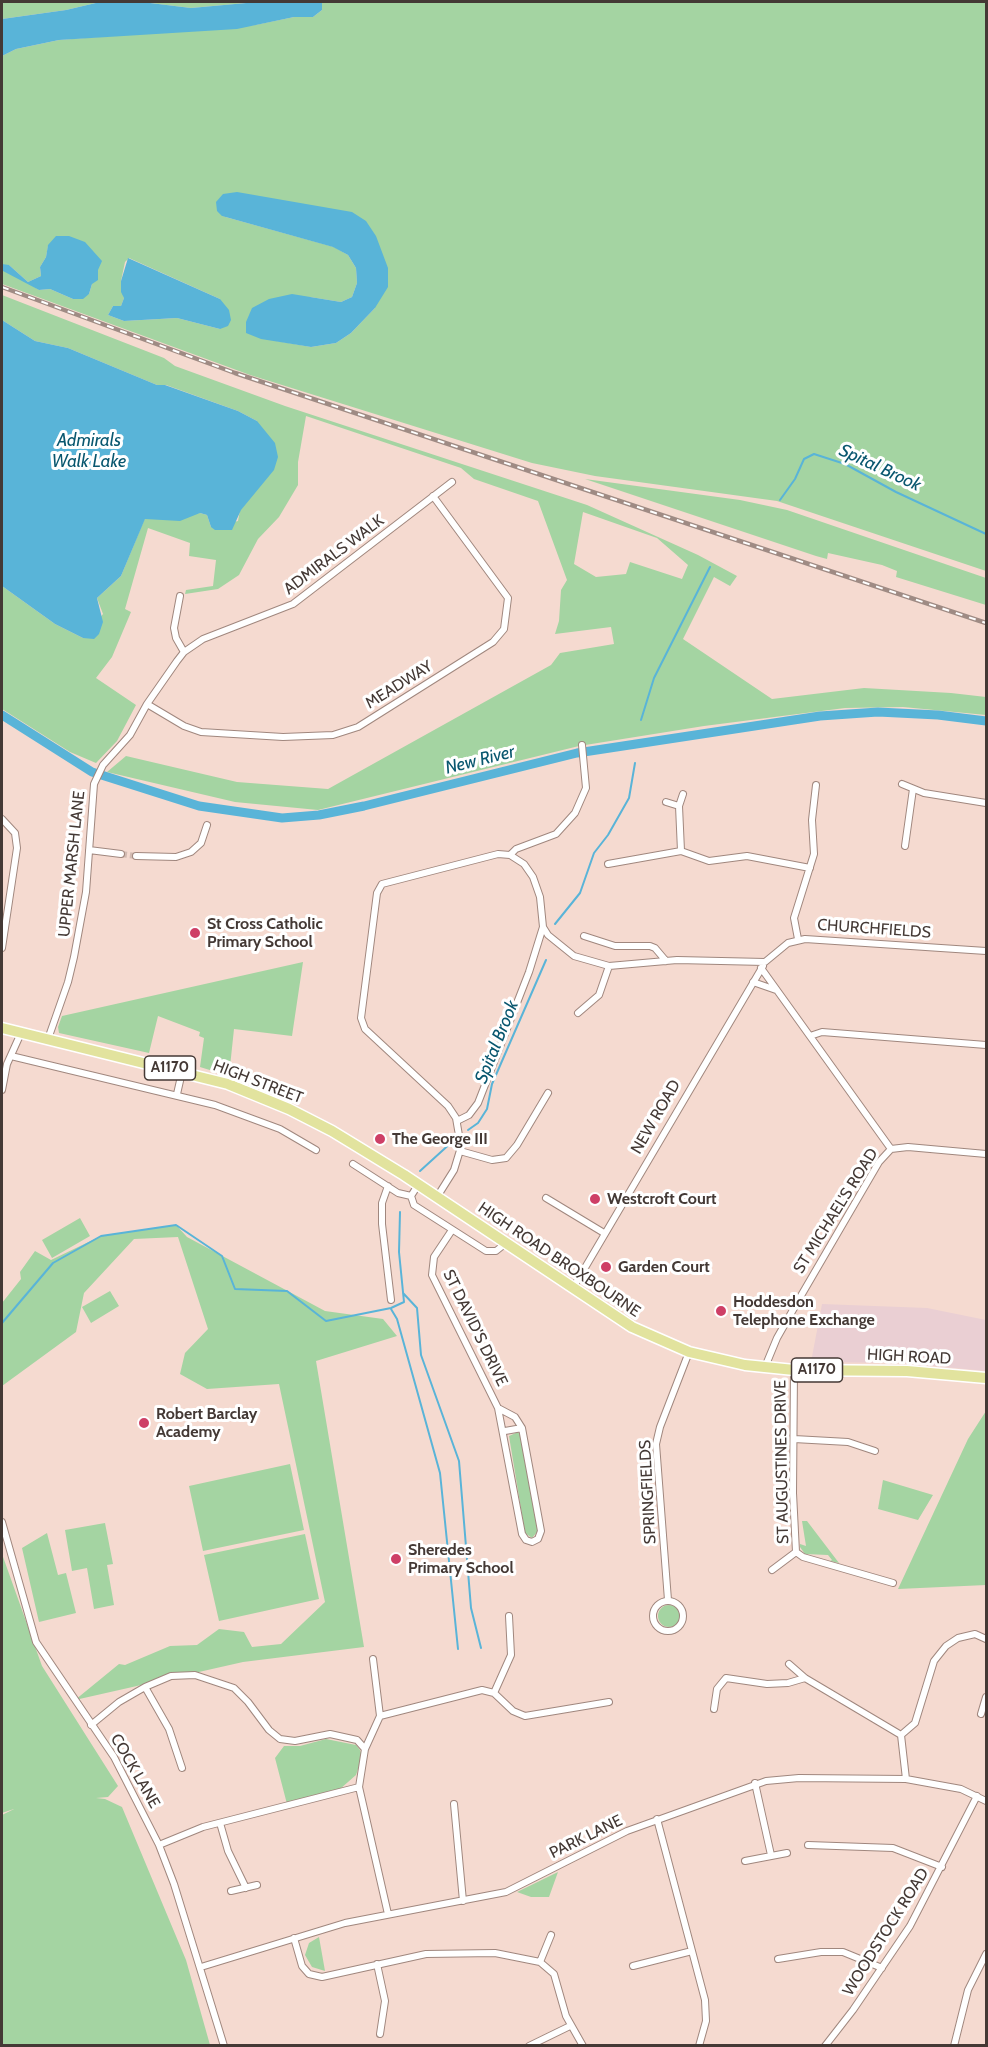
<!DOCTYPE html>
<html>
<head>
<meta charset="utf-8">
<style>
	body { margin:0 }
	#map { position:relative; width:988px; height:2047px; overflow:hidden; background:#f5dad0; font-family:Cabin,sans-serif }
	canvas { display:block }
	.frame { position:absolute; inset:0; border:3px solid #443935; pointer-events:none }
</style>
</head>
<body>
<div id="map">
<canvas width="988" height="2047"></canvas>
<div class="frame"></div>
</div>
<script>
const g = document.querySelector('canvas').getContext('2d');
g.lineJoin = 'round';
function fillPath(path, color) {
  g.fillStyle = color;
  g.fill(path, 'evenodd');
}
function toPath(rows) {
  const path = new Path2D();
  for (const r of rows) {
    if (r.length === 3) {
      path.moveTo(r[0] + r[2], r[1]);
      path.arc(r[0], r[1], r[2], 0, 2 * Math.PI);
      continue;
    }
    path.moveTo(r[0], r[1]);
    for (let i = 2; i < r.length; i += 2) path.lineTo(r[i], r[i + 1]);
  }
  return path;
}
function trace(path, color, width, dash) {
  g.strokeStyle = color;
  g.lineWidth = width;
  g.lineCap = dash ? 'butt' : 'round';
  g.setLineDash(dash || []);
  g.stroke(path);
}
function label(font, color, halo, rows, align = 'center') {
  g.font = font + ' Cabin,sans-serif';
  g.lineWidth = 6;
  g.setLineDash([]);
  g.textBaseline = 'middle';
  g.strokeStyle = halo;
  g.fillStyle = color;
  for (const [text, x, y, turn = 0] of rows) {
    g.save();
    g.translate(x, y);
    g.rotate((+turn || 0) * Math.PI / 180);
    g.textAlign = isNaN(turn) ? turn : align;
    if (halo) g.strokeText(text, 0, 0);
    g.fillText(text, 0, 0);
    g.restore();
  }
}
const commercial = toPath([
	[822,1304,927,1308,986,1320,986,1371,901,1363,811,1362]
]);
const green = toPath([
	[2,2,100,2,66,10,2,19],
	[142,2,257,2,191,8],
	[322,2,986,2,986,571,777,501,595,476,532,463,250,375,2,284,2,56,16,49,59,40,255,25,294,17,313,17,322,10],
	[222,216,376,236,375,308,351,333,336,343,311,347,277,341,310,297,341,302,352,297,357,283,356,268,348,255,334,247],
	[48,246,92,284,89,294,73,299,50,289,39,290,11,272,9,265,28,282,41,276,40,267,46,257],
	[129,258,220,299,220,329,177,318,124,321,108,315,113,306,121,306,124,298,121,281,125,262],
	[2,295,164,358,175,366,285,406,587,505,698,555,737,576,730,586,714,577,683,639,772,699,864,688,951,693,986,697,986,715,903,707,845,708,704,726,579,746,318,810,235,802,107,772,126,756,237,782,328,789,551,665,560,653,614,644,611,627,555,634,559,621,561,590,567,580,538,501,474,479,461,468,306,416,298,462,298,485,279,517,258,539,239,575,218,589,185,594,186,590,213,586,216,560,189,556,190,543,148,528,125,609,131,612,112,657,96,678,136,705,117,741,96,763,70,752,2,709,2,586,55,624,83,638,103,614,97,598,121,576,145,518,200,513,207,515,211,527,238,521,240,510,254,492,257,421,238,411,166,385,157,385,68,348,35,341,2,320],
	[583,512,657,538,688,565,682,579,630,562,626,574,596,577,574,564],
	[585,479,740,500,787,510,986,578,986,605,896,577,897,571,882,565,828,553,827,559,816,556],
	[303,962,292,1036,234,1029,229,1076,200,1067,204,1038,199,1036,200,1032,158,1016,149,1053,59,1033,58,1027,62,1016],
	[80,1218,90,1236,52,1258,42,1240],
	[176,1225,187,1237,325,1311,383,1319,397,1336,316,1361,364,1647,243,1662,75,1700,119,1664,125,1665,170,1646,197,1645,219,1629,244,1632,252,1647,281,1644,325,1602,279,1384,207,1389,180,1374,185,1353,208,1329,178,1237,134,1239,84,1293,76,1332,2,1386,2,1303,21,1279,20,1272,35,1251,51,1260,101,1236],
	[110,1291,119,1306,91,1323,82,1307],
	[986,1411,986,1585,898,1589,968,1439],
	[518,1432,522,1438,538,1531,532,1538,525,1533,509,1436],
	[290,1464,304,1530,203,1551,189,1486],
	[883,1480,933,1495,918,1520,878,1509],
	[802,1521,807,1521,839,1563,830,1561,832,1560,828,1555,805,1554,800,1547,800,1544,806,1546],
	[105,1523,113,1564,107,1565,114,1605,94,1609,87,1568,72,1571,65,1530],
	[47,1533,58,1575,66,1573,76,1613,39,1622,22,1548],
	[305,1534,319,1599,219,1621,204,1555],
	[2,1554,42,1666,118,1786,108,1797,96,1798,105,1799,122,1807,186,1960,210,2045,2,2045,2,1815,14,1809,2,1813],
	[669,1616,11],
	[326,1739,356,1745,360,1750,362,1757,356,1775,340,1789,287,1804,275,1758,284,1746,300,1746],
	[558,1872,549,1897,531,1897,517,1892],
	[319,1937,325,1971,312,1967,305,1955,309,1943]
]);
const water = toPath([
	[100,2,142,2,191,8,257,2,322,2,322,10,313,17,294,17,237,29,59,40,16,49,2,56,2,19,66,10],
	[237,192,352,212,366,221,376,236,388,268,388,287,375,308,351,333,336,343,311,347,261,339,246,333,246,322,252,308,269,299,292,294,341,302,352,297,357,283,356,268,348,255,333,247,222,216,217,211,216,202,223,194],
	[56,236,69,236,85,242,102,261,98,270,98,280,92,284,89,294,83,299,73,299,50,289,39,290,3,271,2,264,9,265,28,282,41,276,40,267,46,257,48,245],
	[128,258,220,299,229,310,231,320,228,326,220,329,177,318,124,321,108,315,113,306,121,306,124,298,121,292,121,281],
	[2,320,35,341,68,348,157,385,165,385,238,411,257,421,275,443,278,457,274,470,241,510,232,530,215,530,211,527,207,515,200,513,180,521,145,519,121,576,97,598,103,622,99,634,94,639,83,638,55,624,2,586]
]);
const stream = toPath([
	[780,500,795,479,804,459,814,454,845,464,896,492,986,534],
	[641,720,654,678,710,567],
	[555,924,580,893,594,853,608,835,629,798,635,763],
	[468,1130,478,1123,487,1109,492,1084,546,960],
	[420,1171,453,1141],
	[403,1293,417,1308,421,1355,459,1461,471,1608,481,1648],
	[391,1309,397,1319,440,1473,458,1649],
	[2,1323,53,1263,101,1236,176,1225,222,1256,235,1289,287,1291,326,1321,391,1308,404,1302,399,1252,400,1212]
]);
const canal = toPath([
	[2,715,92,772,199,806,282,818,319,815,364,806,577,753,820,716,878,712,938,715,986,721]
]);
const minorTunnel = toPath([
	[121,854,136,856]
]);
const minor = toPath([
	[180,596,174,628,176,638,184,652],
	[147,704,184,726,201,732,283,737,333,735,358,727,493,642,504,629,508,598,433,496],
	[902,784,924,793,986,803],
	[666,802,679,806],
	[2,819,15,833,17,848,2,948],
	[905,846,913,789],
	[89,850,121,854],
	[681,851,679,806,683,794],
	[510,855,516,849,556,834,575,813,586,788,582,745],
	[136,856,176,857,191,852,201,843,207,825],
	[608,864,681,851,709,861,747,856,810,868],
	[584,936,615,946,650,946,655,948,666,961],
	[798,939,794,918,814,854,812,820,816,785],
	[761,968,891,1149,879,1162,802,1294,777,1338,765,1367],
	[753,982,776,990],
	[578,1013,599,995,609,966],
	[810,1036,822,1032,986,1045],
	[48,1039,68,982,74,957,86,892,94,784,103,765,130,735,147,704,177,661,184,652,203,639,293,604,452,482],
	[11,1056,215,1105,280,1129,316,1150],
	[2,1090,7,1064,21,1033],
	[177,1094,182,1072],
	[457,1121,469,1115,478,1103,529,972,543,927],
	[891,1149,908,1147,986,1154],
	[460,1151,492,1160,506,1158,517,1145,548,1093],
	[353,1164,398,1193,411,1196],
	[418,1185,411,1196,414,1205,486,1251,496,1251,506,1243],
	[388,1186,382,1203,382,1224,391,1300],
	[437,1197,454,1170,461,1147,456,1118,448,1106,365,1029,361,1018,377,893,382,884,498,854,510,855,524,864,533,877,540,897,543,927,548,935,574,956,609,966,677,960,765,962,788,943,805,939,986,951],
	[546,1198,604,1233],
	[452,1230,434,1257,432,1275,498,1408,515,1417,522,1428,541,1531,538,1539,532,1542,526,1540,522,1534,498,1408],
	[573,1288,763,966],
	[794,1370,793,1493,796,1552,803,1557,893,1583],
	[505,1431,522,1428],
	[794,1439,848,1442,875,1451],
	[2,1522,36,1642,114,1757,159,1845,174,1884,224,2046],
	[772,1570,796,1552],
	[668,1600,656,1444,660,1427,689,1352],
	[668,1616,15],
	[373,1659,380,1716],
	[789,1664,805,1678,901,1735],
	[145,1687,169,1729,182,1768],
	[494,1693,511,1655,509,1616],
	[714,1709,717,1689,726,1678,767,1684,788,1683,805,1678],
	[981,1714,986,1697],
	[91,1725,119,1702,145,1687,171,1676,195,1675,234,1688,248,1702,269,1730,280,1739,295,1741,330,1734,357,1740,365,1749],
	[906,1779,901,1735,915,1723,934,1661,946,1646,958,1638,975,1634,986,1639],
	[755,1783,771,1855],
	[454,1804,463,1901],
	[657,1819,705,2000,706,2021,699,2046],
	[220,1823,228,1851,246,1888],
	[159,1845,203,1827,359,1787],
	[808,1845,893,1848,942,1867],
	[745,1861,787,1853],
	[231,1891,257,1885],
	[388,1914,359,1787,365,1749,380,1716,482,1690,494,1693,513,1711,525,1716,609,1702],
	[294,1938,302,1966,309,1974,322,1977,426,1954,495,1953,540,1962,554,1974,566,2016,583,2046],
	[778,1959,821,1952,843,1952,882,1968],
	[540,1962,551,1935],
	[377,1964,385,2001,380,2034],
	[633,1966,692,1951],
	[201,1967,345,1923,506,1892,627,1831,766,1781,799,1778,906,1779,961,1789,986,1801],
	[529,2046,570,2026],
	[825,2046,853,2010,910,1926,977,1796],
	[954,2046,968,1990,986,1954]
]);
const primary = toPath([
	[2,1028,228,1084,289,1109,332,1131,404,1175,632,1327,689,1352,745,1365,794,1370,907,1371,986,1378]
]);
const rail = toPath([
	[2,287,235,373,986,623]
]);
const markers = [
	[195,933,6,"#ce3f66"],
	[380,1139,6,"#ce3f66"],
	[595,1199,6,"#ce3f66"],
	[606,1267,6,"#ce3f66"],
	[721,1311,6,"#ce3f66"],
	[144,1423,6,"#ce3f66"],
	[396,1559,6,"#ce3f66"]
];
const shields = [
	[170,1068,51],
	[817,1370,51]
];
const shieldNames = [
	["A1170",170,1068],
	["A1170",817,1370]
];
const streetNames = [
	["ADMIRALS WALK",334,555,-37],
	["MEADWAY",399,685,-32],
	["UPPER MARSH LANE",72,864,-84],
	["CHURCHFIELDS",874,929,4],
	["HIGH STREET",258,1082,21],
	["NEW ROAD",656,1117,-60],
	["ST MICHAEL'S ROAD",836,1211,-58],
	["HIGH ROAD BROXBOURNE",559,1260,34],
	["ST DAVID'S DRIVE",475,1328,64],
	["HIGH ROAD",909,1357,3],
	["ST AUGUSTINES DRIVE",782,1462,-91],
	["SPRINGFIELDS",648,1492,-93],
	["COCK LANE",135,1771,60],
	["PARK LANE",586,1837,-26],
	["WOODSTOCK ROAD",886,1932,-58]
];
const poiNames = [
	["St Cross Catholic",207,924],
	["Primary School",207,942],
	["The George III",392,1139],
	["Westcroft Court",607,1199],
	["Garden Court",618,1267],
	["Hoddesdon",733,1302],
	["Telephone Exchange",733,1320],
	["Robert Barclay",156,1414],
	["Academy",156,1432],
	["Sheredes",408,1550],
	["Primary School",408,1568]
];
const waterNames = [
	["Admirals",89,441],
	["Walk Lake",89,462],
	["Spital Brook",880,468,25],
	["New River",480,760,-14],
	["Spital Brook",497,1042,-68]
];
fillPath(commercial, '#eacfd3');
fillPath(green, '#a4d4a2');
fillPath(water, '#59b4d8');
trace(stream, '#59b4d8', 2);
trace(canal, '#59b4d8', 9);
trace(minorTunnel, '#d2bab1', 6, [6, 3]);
trace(minor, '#a0877e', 8);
trace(primary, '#fff', 13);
trace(minor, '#fff', 6);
trace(primary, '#e2e39e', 10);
trace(rail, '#9f8b84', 4.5);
trace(rail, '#fff', 2, [7]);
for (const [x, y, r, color] of markers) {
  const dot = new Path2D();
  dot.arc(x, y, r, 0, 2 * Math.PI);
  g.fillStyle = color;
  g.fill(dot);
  trace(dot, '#fff', 2);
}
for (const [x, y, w] of shields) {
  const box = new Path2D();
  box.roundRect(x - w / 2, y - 12, w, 24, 4.5);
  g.fillStyle = '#fff';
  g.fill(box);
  trace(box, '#443935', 1.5);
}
label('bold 15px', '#443935', null, shieldNames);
label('16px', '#443935', '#fff', streetNames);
label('bold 16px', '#443935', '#fff', poiNames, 'left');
label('italic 18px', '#09576f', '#fff', waterNames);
</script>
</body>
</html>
